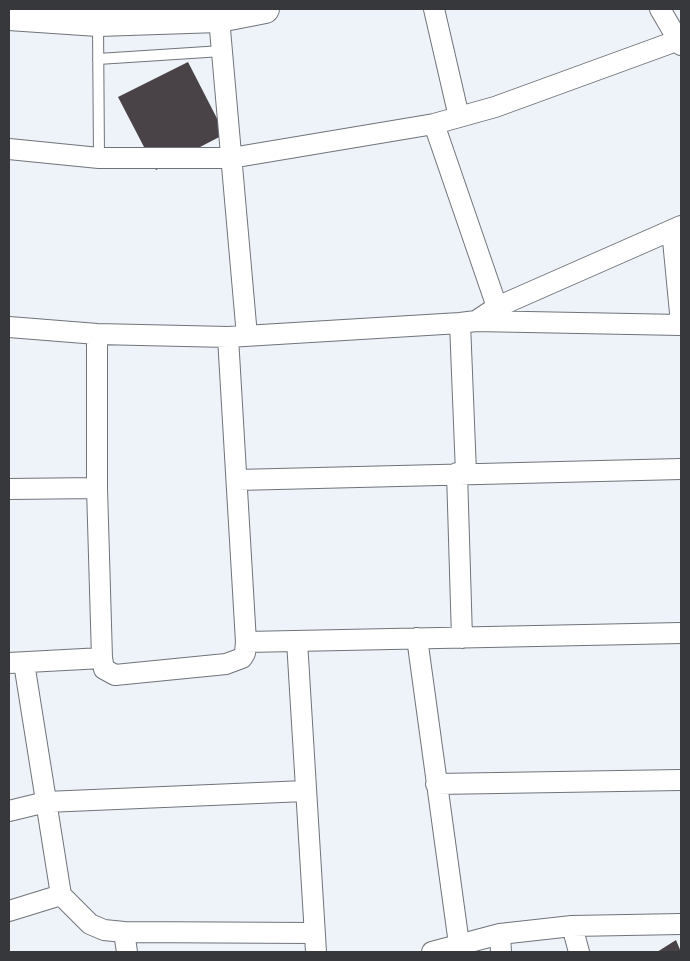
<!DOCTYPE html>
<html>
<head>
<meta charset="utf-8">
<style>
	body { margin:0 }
	#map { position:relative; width:690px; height:961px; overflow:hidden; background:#eef2f9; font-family:Arial,sans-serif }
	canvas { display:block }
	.frame { position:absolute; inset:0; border:10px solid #36383b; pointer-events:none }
</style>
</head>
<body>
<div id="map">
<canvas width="690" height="961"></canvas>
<div class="frame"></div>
</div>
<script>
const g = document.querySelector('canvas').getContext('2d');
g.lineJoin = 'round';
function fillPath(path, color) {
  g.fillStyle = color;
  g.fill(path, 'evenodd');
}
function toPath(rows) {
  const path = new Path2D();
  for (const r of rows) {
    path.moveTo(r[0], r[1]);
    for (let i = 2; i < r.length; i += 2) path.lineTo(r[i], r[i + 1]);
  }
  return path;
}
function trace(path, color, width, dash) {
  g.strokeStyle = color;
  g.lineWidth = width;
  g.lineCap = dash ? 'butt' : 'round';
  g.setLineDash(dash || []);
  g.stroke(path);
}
const building = toPath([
	[188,62,225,134,156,170,118,97],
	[676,940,681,952,657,952]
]);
const lane = toPath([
	[98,24,99,158],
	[98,59,222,51]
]);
const street = toPath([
	[434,9,459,117],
	[660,9,681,45],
	[219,18,247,336],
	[434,124,497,307],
	[9,149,99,158,231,158,434,124,495,107,679,40],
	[672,230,681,323],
	[476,321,681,325],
	[460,323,466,473],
	[9,327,97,334,228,337,460,323,476,321,497,307,681,226],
	[228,337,246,642,681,633],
	[457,473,462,638],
	[237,480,681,469],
	[9,489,97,488],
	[417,638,459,944],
	[297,641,316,952],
	[102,658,104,669,115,675,226,664,242,658,245,653,246,642],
	[9,663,102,658,97,488,97,334],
	[436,784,681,780],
	[9,811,46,802,305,791],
	[61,895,90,924,104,930,124,932,313,933],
	[9,911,61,895,24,663],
	[572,926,579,952],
	[124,932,127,952],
	[500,934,501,952],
	[432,952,500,934,572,926,681,924]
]);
const highway = toPath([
	[9,16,98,22,219,18,265,9]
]);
fillPath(building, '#494348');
trace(lane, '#6f747a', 12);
trace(street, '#6f747a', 22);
trace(highway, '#6f747a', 30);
trace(lane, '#fff', 10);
trace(street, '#fff', 20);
trace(highway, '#fff', 28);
</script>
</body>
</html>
